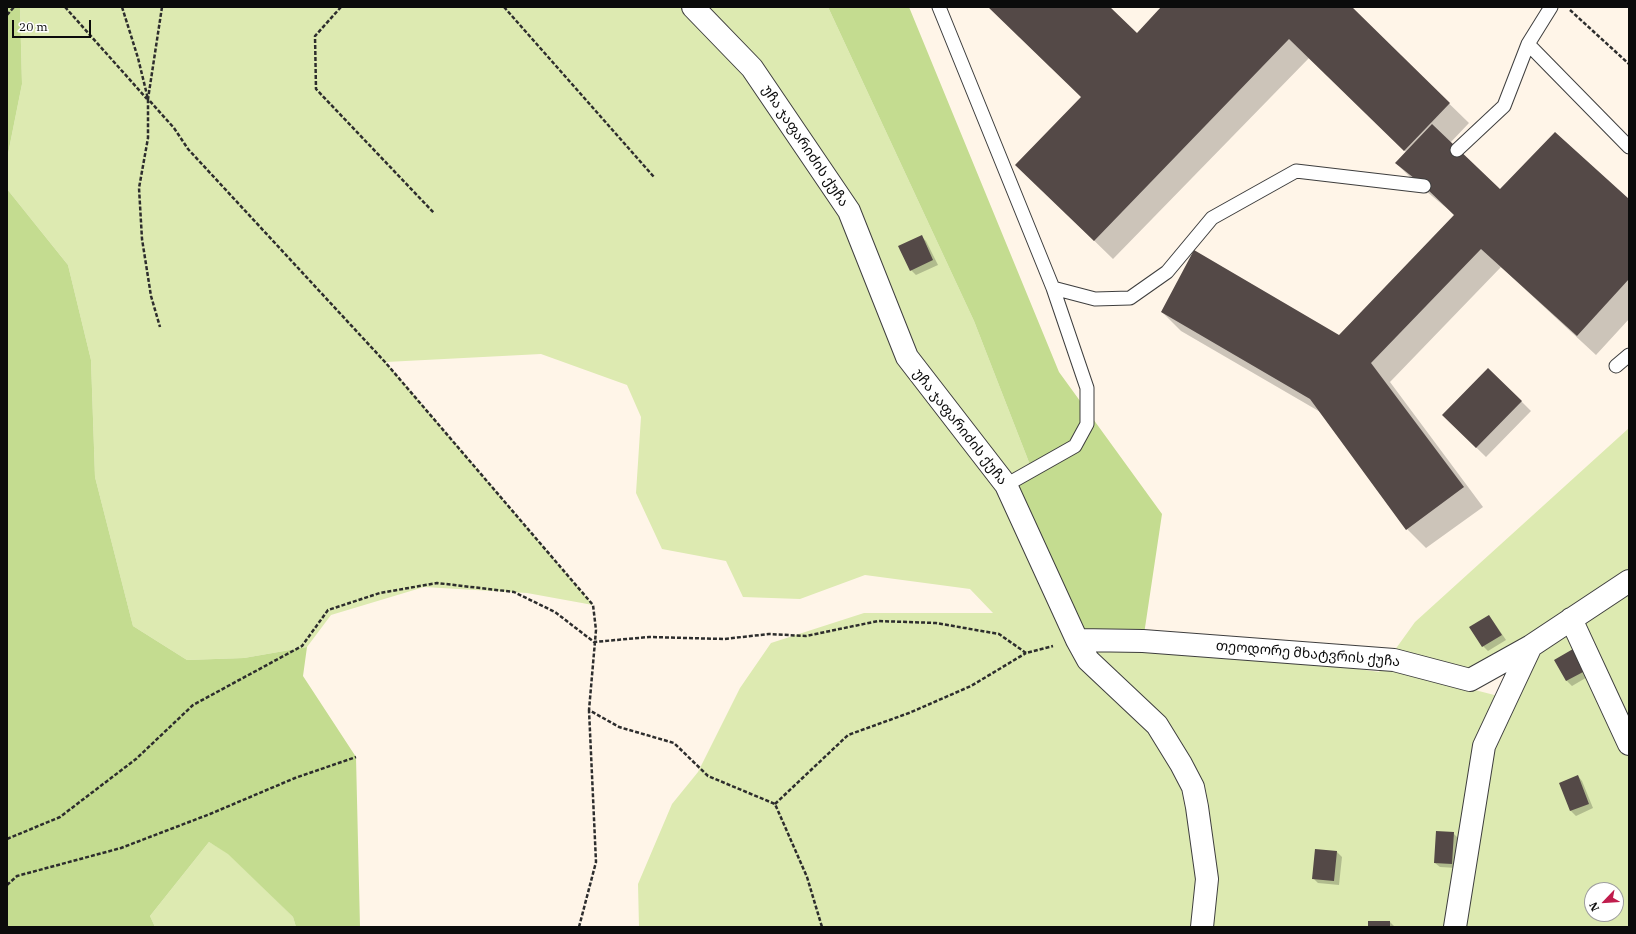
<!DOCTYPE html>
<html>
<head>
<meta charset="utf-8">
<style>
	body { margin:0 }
	#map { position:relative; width:1636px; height:934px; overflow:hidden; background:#fff5e8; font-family:"IBM Plex Serif",serif }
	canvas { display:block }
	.frame { position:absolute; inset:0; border:8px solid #0b0b0b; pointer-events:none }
	.north { position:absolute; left:1584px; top:882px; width:40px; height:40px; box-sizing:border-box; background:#fff; border:1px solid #9d9d9d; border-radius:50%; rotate:245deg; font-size:11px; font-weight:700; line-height:16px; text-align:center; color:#0b0b0b }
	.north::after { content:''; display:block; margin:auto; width:14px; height:18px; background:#c01d4d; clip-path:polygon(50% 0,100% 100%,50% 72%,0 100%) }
	.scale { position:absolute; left:12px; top:20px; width:79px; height:18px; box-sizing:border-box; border:2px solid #0b0b0b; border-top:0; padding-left:5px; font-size:12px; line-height:14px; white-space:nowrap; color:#0b0b0b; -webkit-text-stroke:3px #fff; paint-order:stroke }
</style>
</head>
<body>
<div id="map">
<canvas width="1636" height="934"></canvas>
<div class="frame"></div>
<div class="north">N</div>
<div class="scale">20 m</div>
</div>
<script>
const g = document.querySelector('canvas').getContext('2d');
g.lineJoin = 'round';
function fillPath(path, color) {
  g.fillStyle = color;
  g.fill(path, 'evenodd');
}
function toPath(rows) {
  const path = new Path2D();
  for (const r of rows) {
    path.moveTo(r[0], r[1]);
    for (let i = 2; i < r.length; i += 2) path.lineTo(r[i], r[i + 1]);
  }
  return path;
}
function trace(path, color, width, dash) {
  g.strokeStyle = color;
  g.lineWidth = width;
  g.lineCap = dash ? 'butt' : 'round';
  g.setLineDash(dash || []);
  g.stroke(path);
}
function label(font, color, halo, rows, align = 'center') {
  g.font = font + ' "IBM Plex Serif","Noto Sans Georgian",serif';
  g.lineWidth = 4;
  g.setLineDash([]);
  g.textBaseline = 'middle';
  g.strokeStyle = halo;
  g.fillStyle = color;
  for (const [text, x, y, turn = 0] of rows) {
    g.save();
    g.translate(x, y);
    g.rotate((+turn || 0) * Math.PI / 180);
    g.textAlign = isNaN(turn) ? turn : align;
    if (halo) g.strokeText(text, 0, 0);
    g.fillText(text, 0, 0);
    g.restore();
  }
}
const green = toPath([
	[20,7,828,7,974,321,1032,470,1071,627,1379,672,1415,622,1629,428,1629,927,639,927,638,884,672,804,698,772,740,688,771,643,864,613,993,613,970,589,865,575,800,599,743,597,726,561,662,549,636,493,641,417,627,385,541,354,386,362,593,605,527,593,424,587,331,615,307,647,244,658,187,660,133,626,95,477,91,360,68,265,7,189,7,159,22,84],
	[1530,646,1506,698,1436,680],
	[1592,890,1616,890,1616,914,1592,914],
	[209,842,228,853,293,917,296,927,155,927,150,916]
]);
const forest = toPath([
	[7,7,20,7,22,84,7,159],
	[828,7,909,7,1059,372,1162,514,1143,641,1071,627,1006,485,1032,470,974,321],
	[7,189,68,265,91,360,95,477,133,626,187,660,244,658,307,647,303,676,356,757,360,927,296,927,293,917,228,854,209,842,150,916,155,927,7,927]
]);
const shadow = toPath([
	[989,7,1109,7,1137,34,1163,7,1350,7,1469,123,1450,143,1500,190,1629,200,1629,319,1596,355,1501,267,1390,382,1483,507,1426,548,1407,529,1322,413,1181,331,1162,312,1339,336,1455,215,1415,182,1396,163,1406,152,1309,58,1113,259,1036,184,1082,97],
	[921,236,926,241,938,265,916,275,911,270],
	[1521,401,1531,411,1486,457,1443,415],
	[1488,616,1493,621,1506,640,1488,651,1483,646],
	[1573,650,1589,676,1572,686,1567,681,1555,660],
	[1578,776,1582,781,1593,808,1576,816,1571,811,1560,783],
	[1453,833,1458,838,1457,868,1440,867,1435,863],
	[1316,850,1337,852,1342,857,1339,885,1318,883,1313,878],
	[1390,922,1395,927,1369,927]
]);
const building = toPath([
	[988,7,1110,7,1137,33,1161,7,1352,7,1450,103,1404,151,1289,39,1094,241,1015,165,1081,97],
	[1432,124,1500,189,1555,132,1629,199,1629,279,1577,336,1481,249,1371,363,1464,487,1406,530,1310,399,1161,312,1194,250,1339,335,1454,215,1424,186,1395,163],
	[922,235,933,260,910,271,898,246],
	[1488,368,1522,401,1476,448,1442,415],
	[1489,615,1502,635,1482,647,1469,627],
	[1573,649,1585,671,1566,681,1554,660],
	[1578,775,1589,804,1570,811,1559,783],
	[1436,831,1454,832,1452,864,1434,863],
	[1315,849,1337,851,1334,881,1312,879],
	[1368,921,1390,921,1390,927,1368,927]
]);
const path = toPath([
	[65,7,147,99],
	[122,7,138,58,148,99,148,138,139,188,142,239,151,296,160,327],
	[162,7,148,99,174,128,188,149,385,362,593,605,596,630,589,710,619,727,674,743,708,776,775,804,807,877,822,927],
	[341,7,315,36,316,89,434,213],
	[504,7,654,177],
	[1570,10,1629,64],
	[7,15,14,7],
	[775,804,848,735,909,713,971,686,1026,653],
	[7,839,60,817,136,759,193,705,302,646,328,610,380,593,437,583,514,592,555,612,594,642,649,637,724,639,769,634,806,636,878,621,936,623,999,634,1026,653,1053,646],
	[7,885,17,876,121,848,210,814,295,778,356,757],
	[579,927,596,862,589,710]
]);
const service = toPath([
	[939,7,1053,288,1095,299,1130,298,1167,272,1212,218,1296,171,1424,186],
	[1528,44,1629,147],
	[1457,150,1504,106,1528,44,1551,7],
	[1616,366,1629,355],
	[1006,485,1075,446,1087,424,1087,388,1053,288]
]);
const minor = toPath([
	[693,7,752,68,849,211,907,357,1006,485,1077,640,1088,660,1157,725,1181,764,1193,787,1197,807,1207,879,1202,927],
	[1571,619,1629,744],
	[1077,640,1143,641,1394,660,1470,680,1531,646,1629,581],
	[1455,927,1484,746,1531,646]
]);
const streetNames = [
	["უჩა ჯაფარიძის ქუჩა",805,146,56],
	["უჩა ჯაფარიძის ქუჩა",960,427,52],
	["თეოდორე მხატვრის ქუჩა",1308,654,5]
];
fillPath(green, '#ddeab1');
fillPath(forest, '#c4dc90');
fillPath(shadow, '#0003');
fillPath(building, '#544947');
trace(service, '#3e3e3e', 15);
trace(minor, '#3e3e3e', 24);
trace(path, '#2d2d2d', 2.5, [4, 2]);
trace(service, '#fff', 13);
trace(minor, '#fff', 22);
label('14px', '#0b0b0b', '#fff', streetNames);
</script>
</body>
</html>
